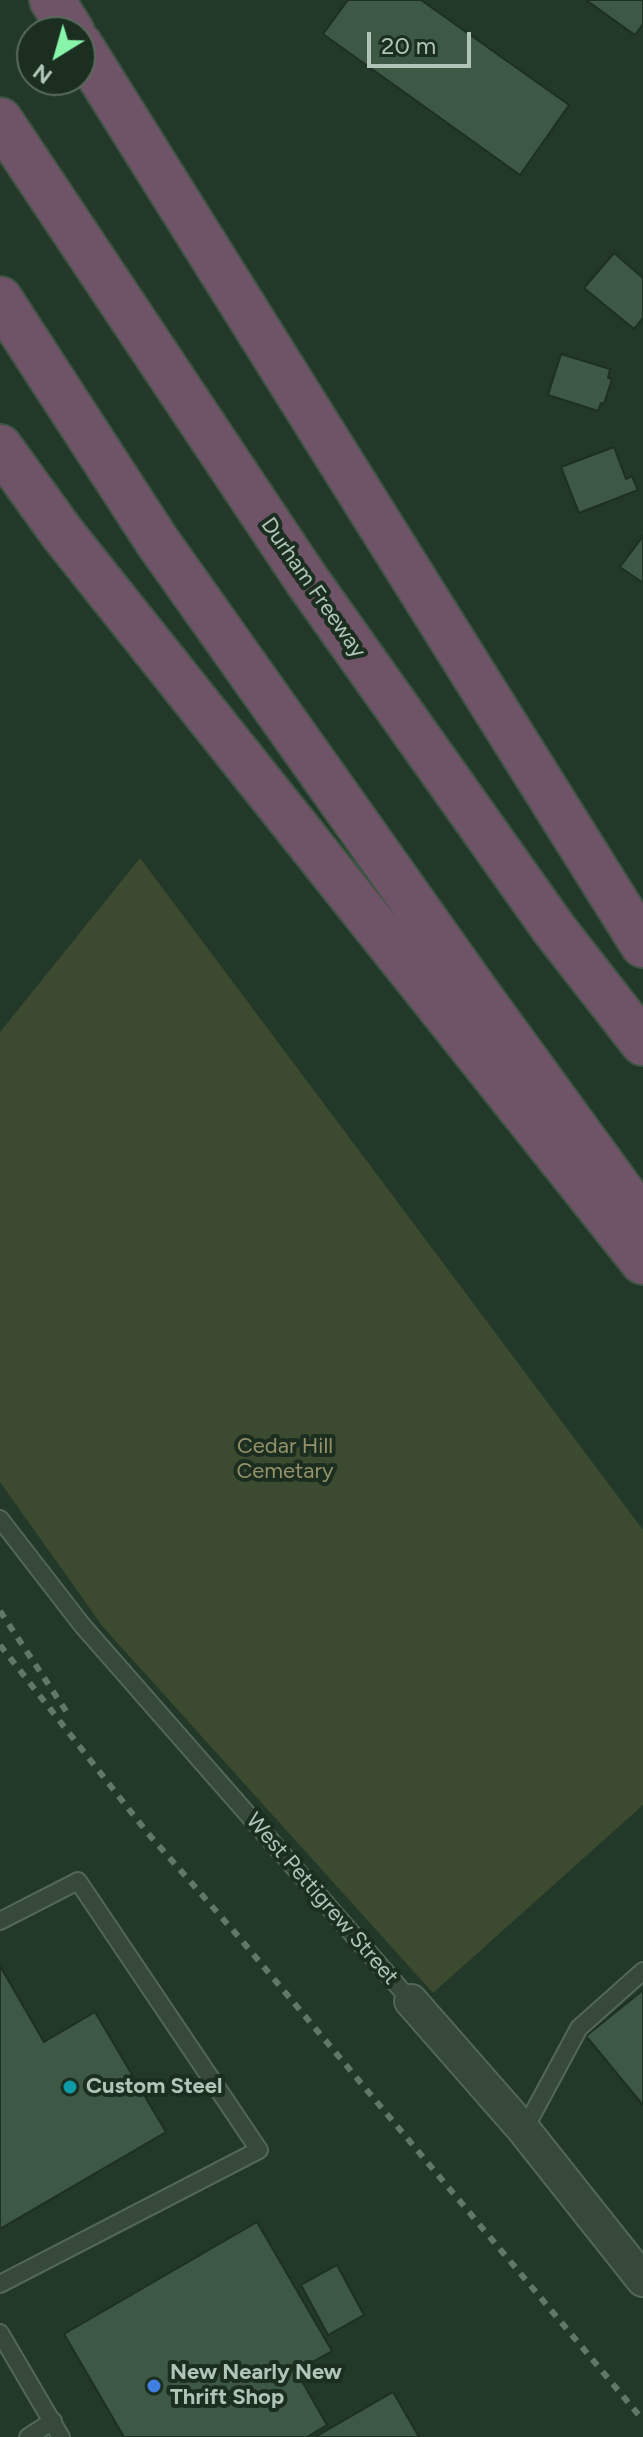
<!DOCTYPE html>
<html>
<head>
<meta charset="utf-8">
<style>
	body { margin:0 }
	#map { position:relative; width:643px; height:2437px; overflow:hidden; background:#223828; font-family:Figtree,sans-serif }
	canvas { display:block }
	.north { position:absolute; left:16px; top:16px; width:80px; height:80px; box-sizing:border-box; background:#1b2e20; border:2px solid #576a5c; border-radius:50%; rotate:217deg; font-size:22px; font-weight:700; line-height:32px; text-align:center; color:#b0c5b7 }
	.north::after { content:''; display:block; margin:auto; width:28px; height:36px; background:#87f4aa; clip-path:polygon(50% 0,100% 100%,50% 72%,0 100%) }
	.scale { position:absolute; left:367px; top:32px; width:104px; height:36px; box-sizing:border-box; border:4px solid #b0c5b7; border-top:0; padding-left:10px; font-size:24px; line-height:28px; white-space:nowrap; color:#b0c5b7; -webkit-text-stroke:6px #1b2e20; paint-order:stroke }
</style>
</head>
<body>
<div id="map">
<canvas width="643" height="2437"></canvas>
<div class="north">N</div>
<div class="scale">20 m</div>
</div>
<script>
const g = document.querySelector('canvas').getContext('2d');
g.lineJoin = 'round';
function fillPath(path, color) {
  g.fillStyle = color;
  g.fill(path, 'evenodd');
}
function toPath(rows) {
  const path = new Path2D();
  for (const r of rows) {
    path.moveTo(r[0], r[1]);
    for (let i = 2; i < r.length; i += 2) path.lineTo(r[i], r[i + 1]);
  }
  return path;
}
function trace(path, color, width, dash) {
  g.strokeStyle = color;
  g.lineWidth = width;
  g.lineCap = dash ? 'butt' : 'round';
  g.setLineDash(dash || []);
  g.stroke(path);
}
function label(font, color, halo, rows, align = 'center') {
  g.font = font + ' Figtree,sans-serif';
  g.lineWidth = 8;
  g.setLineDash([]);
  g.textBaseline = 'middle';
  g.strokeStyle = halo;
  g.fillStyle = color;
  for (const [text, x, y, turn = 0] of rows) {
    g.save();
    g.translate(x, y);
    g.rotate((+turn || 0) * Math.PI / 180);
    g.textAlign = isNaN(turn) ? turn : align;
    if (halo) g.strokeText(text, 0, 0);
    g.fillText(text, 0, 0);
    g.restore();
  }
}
const green = toPath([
	[140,858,643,1530,643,1805,433,1993,103,1627,0,1482,0,1032]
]);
const building = toPath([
	[348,0,421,0,569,105,520,175,323,34,348,0],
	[586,0,643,0,643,24,635,35,586,0],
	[614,253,643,278,643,318,634,329,584,288,614,253],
	[561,354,610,369,608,378,612,379,604,404,601,403,598,411,548,395,561,354],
	[614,447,626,479,632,476,638,490,579,513,561,467,614,447],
	[643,536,643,583,620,567,643,536],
	[0,1966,44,2042,95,2012,166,2132,0,2229,0,1966],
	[643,1990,643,2105,586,2036,643,1990],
	[257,2222,332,2351,296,2371,327,2425,307,2437,124,2437,64,2334,257,2222],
	[337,2265,364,2315,328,2335,301,2285,337,2265],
	[393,2392,419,2437,315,2437,393,2392]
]);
const service = toPath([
	[0,1519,82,1625,411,2001],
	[0,1921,78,1881,259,2150,0,2284],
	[524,2130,579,2028,643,1971],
	[0,2333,61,2437],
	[28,2437,53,2421]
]);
const minor = toPath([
	[411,2001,524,2130,643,2280]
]);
const motorway = toPath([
	[52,0,72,32],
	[80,45,643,945],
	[0,120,306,579,554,929,643,1043],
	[0,299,157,541,475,990,643,1221],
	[0,447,62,533,643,1262]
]);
const rail = toPath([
	[0,1611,68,1714],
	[0,1645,146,1831,238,1936,643,2420]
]);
const markers = [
	[70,2087,8,"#0f9aa8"],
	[154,2386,8,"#3f7fe0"]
];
const streetNames = [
	["Durham Freeway",313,588,55],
	["West Pettigrew Street",322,1899,49]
];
const parkNames = [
	["Cedar Hill",285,1447],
	["Cemetary",285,1472]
];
const poiNames = [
	["Custom Steel",86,2087],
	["New Nearly New",170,2373],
	["Thrift Shop",170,2398]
];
fillPath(green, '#3c4a30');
fillPath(building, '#3e5846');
trace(building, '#1d3022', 2);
trace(service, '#536759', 20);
trace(minor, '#536759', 36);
trace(motorway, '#405446', 48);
trace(service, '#36493b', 16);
trace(minor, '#36493b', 32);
trace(motorway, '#6f5366', 44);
trace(rail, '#617868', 6, [8, 8]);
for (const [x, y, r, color] of markers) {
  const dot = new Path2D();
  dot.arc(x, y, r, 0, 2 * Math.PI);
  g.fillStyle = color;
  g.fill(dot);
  trace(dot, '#1b2e20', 3);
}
label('22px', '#b0c5b7', '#1b2e20', streetNames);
label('22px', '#959269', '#1b2e20', parkNames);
label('bold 22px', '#b0c5b7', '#1b2e20', poiNames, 'left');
</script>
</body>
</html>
